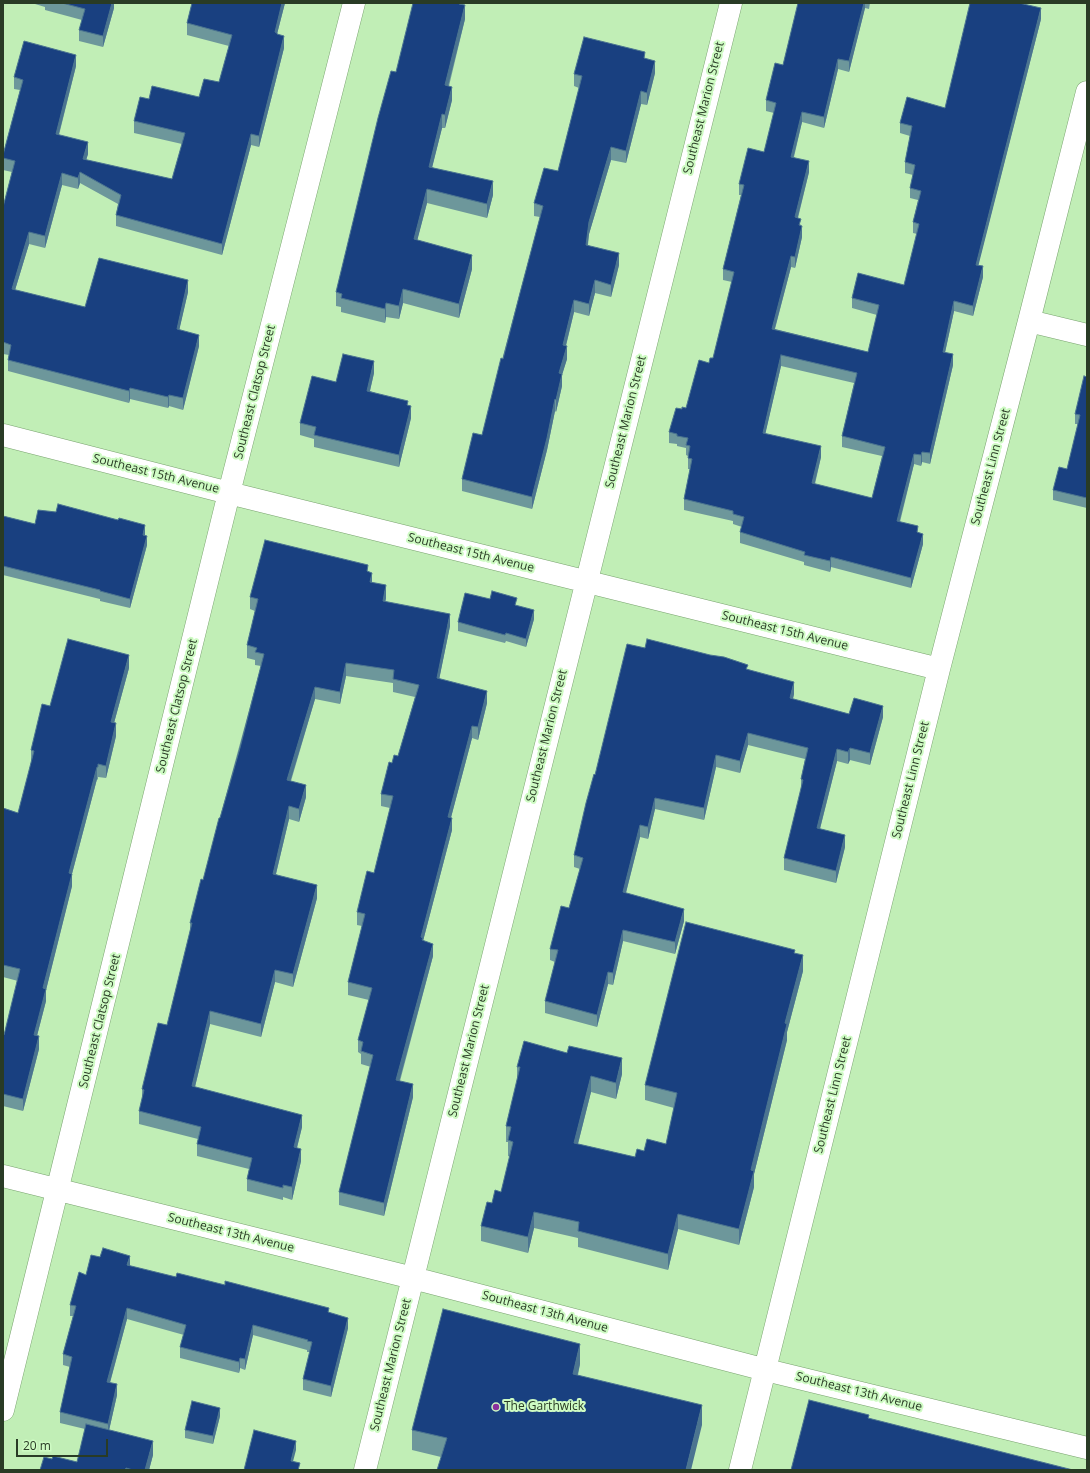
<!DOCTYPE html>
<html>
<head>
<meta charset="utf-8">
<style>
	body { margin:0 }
	#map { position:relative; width:1090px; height:1473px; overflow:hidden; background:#c1eeb6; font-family:"Open Sans",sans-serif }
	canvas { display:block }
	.frame { position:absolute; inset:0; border:4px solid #293b25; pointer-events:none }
	.scale { position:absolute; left:16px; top:1439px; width:92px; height:18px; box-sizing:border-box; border:2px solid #293b25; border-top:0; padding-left:5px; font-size:12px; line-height:14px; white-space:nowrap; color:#293b25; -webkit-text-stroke:3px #cefbc3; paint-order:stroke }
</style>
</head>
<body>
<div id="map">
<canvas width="1090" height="1473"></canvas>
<div class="frame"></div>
<div class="scale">20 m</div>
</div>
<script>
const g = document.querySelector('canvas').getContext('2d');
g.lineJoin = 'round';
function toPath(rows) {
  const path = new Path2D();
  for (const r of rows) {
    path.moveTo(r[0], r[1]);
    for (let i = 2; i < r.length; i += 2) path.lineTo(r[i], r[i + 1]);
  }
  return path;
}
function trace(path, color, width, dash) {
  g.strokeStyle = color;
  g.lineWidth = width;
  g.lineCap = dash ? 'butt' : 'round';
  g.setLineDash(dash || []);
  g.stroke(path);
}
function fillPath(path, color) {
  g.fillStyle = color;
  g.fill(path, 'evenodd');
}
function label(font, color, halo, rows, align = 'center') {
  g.font = font + ' "Open Sans",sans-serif';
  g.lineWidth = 4;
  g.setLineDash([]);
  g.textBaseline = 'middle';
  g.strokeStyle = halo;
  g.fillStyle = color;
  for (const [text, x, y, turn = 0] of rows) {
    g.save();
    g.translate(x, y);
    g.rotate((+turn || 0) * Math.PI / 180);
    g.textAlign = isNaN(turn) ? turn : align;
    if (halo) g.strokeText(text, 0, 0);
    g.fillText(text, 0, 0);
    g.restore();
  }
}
const minor = toPath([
	[1029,321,1087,335],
	[3,435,229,493,939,669],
	[3,1176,413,1278,766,1370,1087,1448],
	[3,1410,229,493,354,3],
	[365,1470,731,3],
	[740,1470,939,669,1029,321,1087,92]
]);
const wall = toPath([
	[35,3,114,3,114,8,103,47,79,41,79,30,82,20,45,10,45,7,35,4],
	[192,3,285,3,277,34,284,48,259,147,251,145,222,255,116,226,116,215,118,204,80,183,78,189,62,185,45,248,29,244,15,290,85,307,188,292,179,330,199,346,183,410,169,406,168,408,130,399,129,403,8,371,8,360,9,355,3,354,3,207,12,172,3,170,3,155,20,90,14,89,14,77,76,66,59,135,88,154,86,160,172,179,182,144,134,133,134,121,149,99,199,97,219,82,229,46,187,35,187,23],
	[798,3,870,3,869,9,865,8,849,72,838,69,824,128,802,122,794,157,809,172,798,218,801,226,802,237,795,268,791,267,775,329,868,352,877,315,852,308,852,298,904,285,917,234,913,233,913,222,918,200,910,198,910,188,913,175,905,173,905,162,910,136,900,133,900,123,945,108,1041,19,978,265,983,277,973,316,954,311,945,352,953,365,930,464,922,462,921,466,914,464,900,522,918,533,923,544,911,588,831,567,830,572,804,565,804,562,740,543,740,532,742,527,733,524,733,521,684,510,684,499,690,469,688,469,688,456,686,455,686,448,677,446,677,444,669,443,669,432,682,409,686,408,709,363,713,358,732,282,723,280,723,269,741,195,739,195,739,184,764,152,774,113,766,111,766,100,783,65],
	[781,366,854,383,842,436,842,447,882,456,872,498,815,484,821,457,765,434],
	[462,5,465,19,449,86,452,100,445,128,442,128,432,167,493,195,487,218,427,203,417,240,472,269,459,318,403,303,399,319,386,317,385,323,341,312,341,307,336,306,336,292,396,72],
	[645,58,655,73,647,105,641,104,626,163,611,160,589,234,588,245,619,265,611,297,595,293,589,316,574,312,566,346,567,359,562,374,562,386,556,412,555,411,547,450,532,509,462,491,462,479,482,435,540,217,534,216,534,203,558,171,579,88,574,86,574,74],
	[374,373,370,391,408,405,411,418,399,467,314,447,314,439,300,435,300,423,336,382],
	[1087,377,1087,508,1053,500,1053,490,1067,469,1078,424,1075,424,1075,414],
	[3,516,35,524,145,535,147,545,130,608,100,601,100,599,3,575],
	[368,572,372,582,386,598,385,602,450,626,439,679,487,703,478,740,472,738,451,817,452,830,423,941,433,956,400,1081,413,1097,384,1216,339,1205,339,1192,371,1067,361,1064,361,1054,358,1052,358,1040,369,1000,348,995,348,982,362,926,357,925,357,912,374,873,390,808,381,806,381,794,392,763,398,756,415,697,393,692,393,683,346,676,340,704,315,699,291,781,306,797,299,822,289,819,276,874,317,898,293,987,275,982,261,1037,210,1024,195,1087,302,1127,297,1148,301,1161,292,1200,283,1197,283,1200,247,1191,247,1179,249,1169,197,1156,197,1144,198,1139,139,1124,139,1111,142,1100,142,1089,167,1025,190,931,190,923,203,880,261,666,255,665,255,660,247,658,247,645,255,611,250,609,250,597],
	[517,606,534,619,526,647,506,641,505,643,458,631,458,622],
	[645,648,748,669,794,694,793,699,849,714,883,717,870,765,850,760,848,764,837,761,820,829,845,847,836,883,784,870,784,858,801,791,801,779,805,759,748,745,740,773,716,767,704,820,655,809,648,839,640,837,626,893,684,921,675,954,623,941,613,985,608,984,597,1027,545,1013,545,1001,555,962,550,960,550,949,569,908,580,869,574,867,574,855,595,775],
	[129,668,114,723,116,736,106,778,98,777,98,780,97,779,72,874,72,886,46,990,46,1001,37,1036,39,1049,23,1111,3,1106,3,1035,4,1035,18,981,3,977,3,808,18,813,31,763,31,750,50,706],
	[795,953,803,971,787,1032,787,1040,754,1174,754,1187,739,1245,678,1229,668,1270,578,1247,578,1238,534,1228,528,1253,481,1241,481,1226,492,1203,501,1192,510,1157,508,1156,508,1142,506,1142,506,1126,517,1082,517,1067,622,1074,616,1099,591,1092,578,1144,635,1157,644,1151,666,1144,674,1108,645,1100,645,1085],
	[130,1266,176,1277,329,1312,348,1328,331,1397,303,1390,303,1379,310,1352,307,1352,307,1350,253,1335,245,1370,240,1368,239,1373,180,1358,180,1347,184,1335,127,1319,110,1383,117,1395,109,1430,153,1455,149,1470,40,1470,52,1459,77,1462,85,1429,60,1423,60,1412,70,1367,63,1365,63,1354,73,1316,70,1316,70,1305,86,1275],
	[580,1364,578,1375,702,1425,441,1457,412,1450,412,1430],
	[220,1416,213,1444,185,1438,185,1430]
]);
const shadedWall = toPath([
	[111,3,114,3,114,8,103,47,103,36],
	[282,3,285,3,277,34,277,44,275,32],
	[864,3,865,3,865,8,849,72,849,61],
	[465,5,465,19,445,98,445,85],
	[1041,8,1041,19,976,275,976,265],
	[284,36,284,48,259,147,259,136],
	[76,55,76,66,56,145,56,134],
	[838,59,838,69,824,128,824,117],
	[655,61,655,73,647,105,647,93],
	[452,87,452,100,445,128,445,115],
	[641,91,641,104,626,163,626,151],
	[802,112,802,122,791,167,791,157],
	[442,114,442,128,429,180,429,167],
	[251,134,251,145,222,255,222,244],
	[88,142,88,154,83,170,83,159],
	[611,147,611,160,589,234,586,257,586,245,589,222],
	[809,161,809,172,795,228,795,217],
	[80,172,80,183,78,189,78,178],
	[62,173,62,185,45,248,45,236],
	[493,181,493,195,487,218,487,204],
	[427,189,427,203,414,253,414,239],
	[802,226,802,237,795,268,795,257],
	[29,232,29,244,12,300,12,289],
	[619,253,619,265,611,297,611,285],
	[472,255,472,269,459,318,459,304],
	[791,256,791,267,772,339,772,329],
	[983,266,983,277,973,316,973,306],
	[188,280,188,292,177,340,177,329],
	[595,280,595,293,589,316,589,304],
	[403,289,403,303,399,319,399,306],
	[574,300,574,312,563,357,563,345],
	[954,301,954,311,943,362,943,352],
	[386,303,386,317,385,323,385,309],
	[199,335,199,346,183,410,183,398],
	[567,346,567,359,559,385,559,373],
	[953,354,953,365,930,464,930,453],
	[781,355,781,366,763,444,763,433],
	[374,361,374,373,367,403,367,391],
	[562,374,562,386,556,412,556,400],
	[130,388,130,399,129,403,129,391],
	[169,395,169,406,168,408,168,397],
	[555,399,555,411,547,450,532,509,532,497],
	[411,406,411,418,399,467,399,455],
	[821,446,821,457,812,494,812,483],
	[922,452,922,462,921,466,921,455],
	[914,454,914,464,897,531,897,521],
	[145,525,145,535,143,535],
	[923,534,923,544,911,588,911,578],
	[147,536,147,545,130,608,130,599],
	[831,557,831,567,830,572,830,561],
	[372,573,372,585,370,582],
	[386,585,386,598,383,614,383,601],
	[534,610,534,619,526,647,526,639],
	[450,614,450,626,437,690,437,678],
	[129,655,129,668,111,734,111,722],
	[346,663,346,676,340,704,340,692],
	[794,682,794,694,790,710,790,698],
	[315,687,315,699,287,792,287,780],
	[487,691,487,703,478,740,478,727],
	[883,706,883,717,870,765,870,753],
	[116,723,116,736,106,778,106,766],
	[472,726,472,738,448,829,448,817],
	[748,733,748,745,740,773,740,761],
	[850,748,850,760,848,764,848,752],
	[837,749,837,761,817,840,817,828],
	[716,755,716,767,704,820,704,808],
	[97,767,97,779,69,885,69,873],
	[306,785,306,797,299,822,299,809],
	[655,798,655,809,648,839,648,827],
	[289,806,289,819,273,886,273,874],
	[452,818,452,830,423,941,422,953,421,937],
	[640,825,640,837,623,904,623,892],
	[845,835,845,847,836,883,836,871],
	[72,874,72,886,46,990,46,1001,34,1047,34,1035,43,988],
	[317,885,317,898,293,987,293,974],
	[684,909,684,921,675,954,675,942],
	[623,930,623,941,613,985,613,973],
	[433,944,433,956,396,1093,396,1080],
	[803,955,803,971,787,1032,787,1040,754,1174,754,1187,739,1245,739,1229,751,1170,785,1023],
	[275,970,275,982,261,1037,261,1024],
	[608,972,608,984,597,1027,597,1015],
	[210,1011,210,1024,192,1099,192,1086],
	[39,1036,39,1049,23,1111,23,1099],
	[622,1058,622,1074,616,1099,616,1083],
	[591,1076,591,1092,574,1159,574,1143],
	[413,1084,413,1097,384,1216,384,1203],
	[302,1115,302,1127,294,1159,294,1147],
	[301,1149,301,1161,292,1200,292,1187],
	[534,1212,534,1228,528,1253,528,1237],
	[678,1214,678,1229,668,1270,668,1254],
	[130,1256,130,1267,127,1265],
	[127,1308,127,1319,107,1393,107,1382],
	[348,1318,348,1328,331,1397,331,1386],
	[253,1325,253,1335,245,1370,245,1359],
	[580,1344,580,1364,573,1394,573,1374],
	[240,1358,240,1368,239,1373,239,1362],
	[117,1384,117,1395,108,1435,108,1424],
	[702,1405,702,1425,691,1470,686,1470],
	[220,1408,220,1416,213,1444,213,1436],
	[153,1441,153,1455,149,1470,145,1470],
	[296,1441,296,1450,291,1469,291,1461]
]);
const building = toPath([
	[62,3,112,3,103,36,79,30,85,9,62,3],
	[192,3,282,3,275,32,277,33,277,34,284,36,259,136,251,134,222,244,116,215,121,195,80,172,78,178,62,173,45,236,29,232,12,289,85,307,99,258,188,280,177,329,199,335,183,398,169,395,168,397,130,388,129,391,8,360,11,345,3,342,3,207,15,161,3,158,3,155,23,80,14,77,24,41,76,55,56,134,88,142,83,159,172,179,185,133,134,121,140,97,149,99,152,86,199,97,204,79,219,82,232,35,187,23,192,3],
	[413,3,459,3,459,4,465,5,445,85,452,87,445,115,442,114,429,167,493,181,487,204,427,189,414,239,472,255,459,304,403,289,399,306,386,303,385,309,341,298,342,294,336,292,378,118,391,71,396,72,413,3],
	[798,3,864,3,849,61,838,59,824,117,802,112,791,157,809,161,795,217,801,219,799,225,802,226,795,257,791,256,772,329,868,352,879,305,852,298,858,273,904,285,919,224,913,222,921,191,910,188,915,165,905,162,912,126,900,123,907,97,945,108,970,3,1019,3,1041,8,976,265,983,266,973,306,954,301,943,352,953,354,930,453,922,452,921,455,914,454,897,521,918,526,917,532,923,534,911,578,831,557,830,561,804,555,805,552,740,532,744,517,733,514,733,511,684,499,692,459,688,458,690,446,686,445,688,438,677,436,677,434,669,432,676,408,682,409,682,407,686,408,699,360,709,363,710,358,713,358,734,272,723,269,744,185,739,184,748,148,764,152,776,103,766,100,775,63,783,65,798,3],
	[781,355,857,373,842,436,885,447,872,498,812,483,821,446,763,433,781,355],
	[584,37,645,52,644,58,655,61,647,93,641,91,626,151,611,147,589,222,586,245,619,253,611,285,595,280,589,304,574,300,563,345,567,346,559,373,562,374,556,400,555,399,547,438,532,497,462,479,473,433,482,435,501,358,503,359,520,293,543,206,534,203,544,168,558,171,582,76,574,74,584,37],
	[343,354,374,361,367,391,408,401,407,405,411,406,399,455,314,435,316,427,300,423,312,376,336,382,343,354],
	[1084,376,1087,377,1087,498,1053,490,1059,467,1067,469,1080,415,1075,414,1084,376],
	[58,504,118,520,119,518,145,525,143,535,147,536,130,599,100,591,100,590,3,566,3,567,3,516,35,524,38,510,56,512,58,504],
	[265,540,368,565,367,571,372,573,370,582,386,585,383,601,450,614,437,678,487,691,478,727,472,726,448,817,452,818,421,937,423,938,422,940,433,944,396,1080,413,1084,384,1203,339,1192,373,1055,361,1051,363,1042,358,1040,372,988,348,982,365,914,357,912,367,871,374,873,393,796,381,794,389,762,392,763,394,755,398,756,419,685,393,679,394,670,346,663,340,692,315,687,287,780,306,785,299,809,289,806,273,874,317,885,293,974,275,970,261,1024,210,1011,192,1086,302,1115,294,1147,301,1149,292,1187,283,1185,283,1188,247,1179,252,1158,197,1144,201,1127,139,1111,144,1090,142,1089,158,1023,167,1025,192,923,190,923,201,879,203,880,219,818,220,818,240,748,264,654,255,652,257,648,247,645,258,599,250,597,265,540],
	[492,591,517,598,515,605,534,610,526,639,506,633,505,635,458,622,465,593,490,599,492,591],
	[68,639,129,655,111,722,116,723,106,766,98,764,98,767,97,767,69,873,72,874,43,988,46,989,34,1035,39,1036,23,1099,3,1094,3,1035,4,1035,20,969,3,965,3,808,18,813,34,751,31,750,42,704,50,706,68,639],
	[647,639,710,655,724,657,748,665,746,669,794,682,790,698,849,714,854,698,883,706,870,753,850,748,848,752,837,749,817,828,845,835,836,871,784,858,803,780,801,779,808,748,748,733,740,761,716,755,704,808,655,798,648,827,640,825,623,892,684,909,675,942,623,930,613,973,608,972,597,1015,545,1001,558,950,550,949,561,906,569,908,583,858,574,855,586,803,594,774,595,775,627,644,645,648,647,639],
	[686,922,795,950,794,953,803,955,785,1023,787,1024,751,1170,754,1171,739,1229,678,1214,668,1254,578,1231,579,1222,534,1212,528,1237,481,1226,487,1202,492,1203,495,1190,501,1192,513,1142,508,1140,511,1127,506,1126,520,1067,517,1067,524,1041,567,1053,569,1046,622,1058,616,1083,591,1076,574,1143,635,1157,637,1149,644,1151,647,1139,666,1144,677,1093,645,1085,686,922],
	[103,1248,130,1256,127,1265,176,1277,177,1273,225,1285,225,1281,329,1308,328,1312,348,1318,331,1386,303,1379,312,1342,307,1341,308,1340,253,1325,245,1359,240,1358,239,1362,180,1347,186,1325,127,1308,107,1382,117,1384,108,1424,60,1412,72,1357,63,1354,76,1306,70,1305,79,1272,86,1275,91,1255,100,1257,103,1248],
	[443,1309,580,1344,573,1374,702,1405,686,1470,437,1470,447,1438,412,1430,443,1309],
	[809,1400,869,1415,868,1418,1073,1470,791,1470,809,1400],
	[192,1401,220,1408,213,1436,185,1430,192,1401],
	[86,1424,153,1441,145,1470,133,1470,126,1468,125,1470,40,1470,44,1457,52,1459,53,1456,77,1462,86,1424],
	[254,1430,296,1441,291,1461,300,1463,298,1470,244,1470,254,1430]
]);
const markers = [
	[496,1407,4,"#89309d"]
];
const streetNames = [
	["Southeast Marion Street",704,108,-76],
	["Southeast Clatsop Street",255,392,-76],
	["Southeast Marion Street",626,422,-76],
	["Southeast Linn Street",991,467,-75],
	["Southeast 15th Avenue",156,474,14],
	["Southeast 15th Avenue",471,553,14],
	["Southeast 15th Avenue",785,631,14],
	["Southeast Clatsop Street",177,706,-76],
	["Southeast Marion Street",547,736,-76],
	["Southeast Linn Street",911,780,-76],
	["Southeast Clatsop Street",100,1021,-76],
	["Southeast Marion Street",469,1051,-76],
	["Southeast Linn Street",833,1095,-76],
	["Southeast 13th Avenue",231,1233,14],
	["Southeast 13th Avenue",545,1312,15],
	["Southeast Marion Street",391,1365,-76],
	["Southeast 13th Avenue",859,1392,14]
];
const poiNames = [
	["The Garthwick",504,1407]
];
trace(minor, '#79a36f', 23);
trace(minor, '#fff', 22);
fillPath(wall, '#6d979b');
fillPath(shadedWall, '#4b7490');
fillPath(building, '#194080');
trace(building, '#4b7490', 1);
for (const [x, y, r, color] of markers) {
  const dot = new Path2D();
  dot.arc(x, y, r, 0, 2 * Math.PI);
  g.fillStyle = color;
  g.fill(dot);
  trace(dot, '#cefbc3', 1.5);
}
label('12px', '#293b25', '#cefbc3', streetNames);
label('12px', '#293b25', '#cefbc3', poiNames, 'left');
</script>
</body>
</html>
